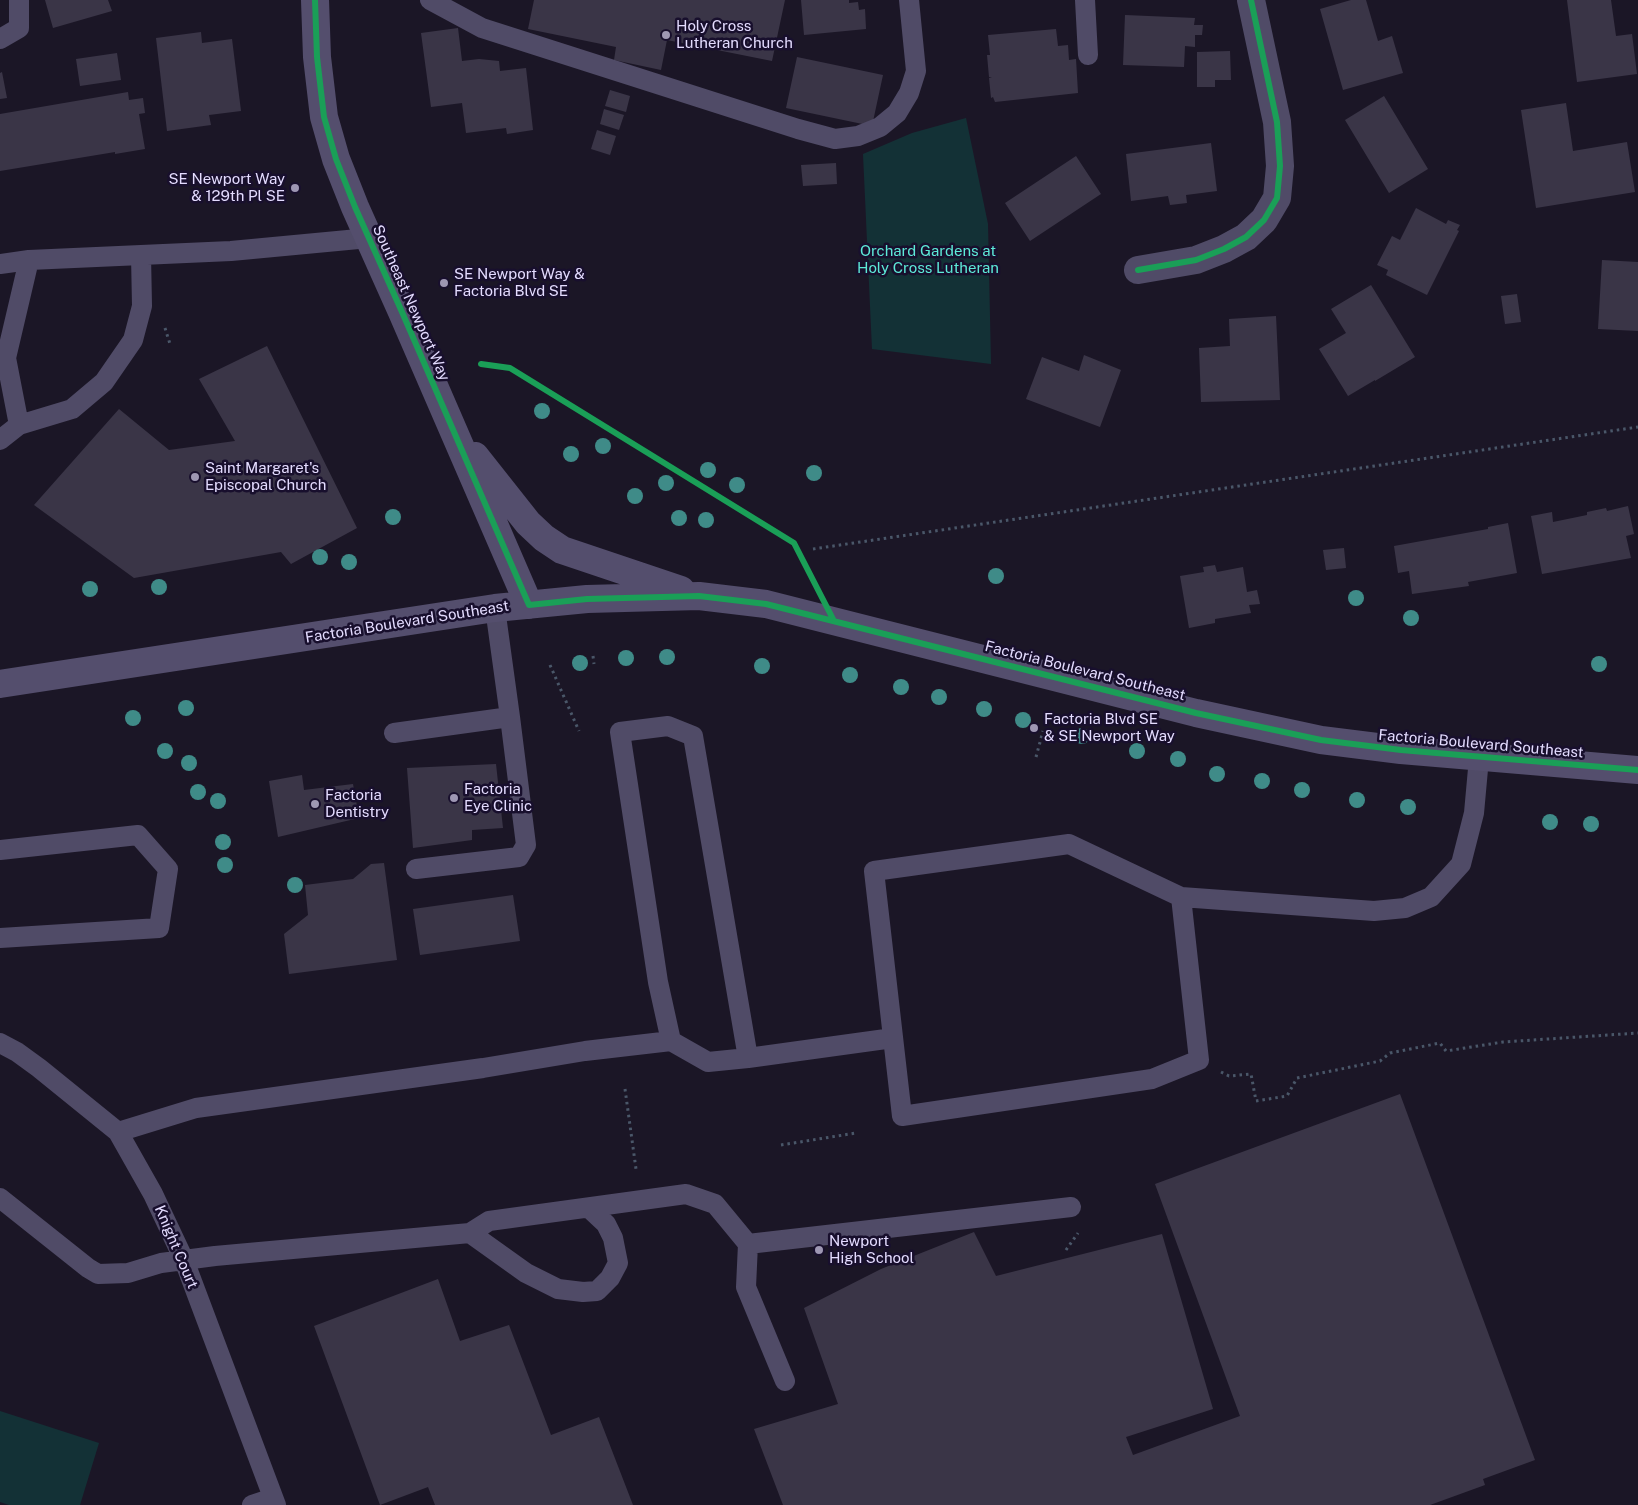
<!DOCTYPE html>
<html>
<head>
<meta charset="utf-8">
<style>
	body { margin:0 }
	canvas { display:block; background:#1b1626 }
</style>
</head>
<body>
<canvas width="1638" height="1505"></canvas>
<script>
const g = document.querySelector('canvas').getContext('2d');
g.lineJoin = 'round';
function fillPath(path, color) {
  g.fillStyle = color;
  g.fill(path, 'evenodd');
}
function toPath(rows) {
  const path = new Path2D();
  for (const r of rows) {
    path.moveTo(r[0], r[1]);
    for (let i = 2; i < r.length; i += 2) path.lineTo(r[i], r[i + 1]);
  }
  return path;
}
function trace(path, color, width, dash) {
  g.strokeStyle = color;
  g.lineWidth = width;
  g.lineCap = dash ? 'butt' : 'round';
  g.setLineDash(dash || []);
  g.stroke(path);
}
function label(font, color, halo, rows, align = 'center') {
  g.font = font + ' "Public Sans",sans-serif';
  g.lineWidth = 5;
  g.setLineDash([]);
  g.textBaseline = 'middle';
  g.strokeStyle = halo;
  g.fillStyle = color;
  for (const [text, x, y, turn = 0] of rows) {
    g.save();
    g.translate(x, y);
    g.rotate((+turn || 0) * Math.PI / 180);
    g.textAlign = isNaN(turn) ? turn : align;
    if (halo) g.strokeText(text, 0, 0);
    g.fillText(text, 0, 0);
    g.restore();
  }
}
const green = toPath([
	[966,118,988,224,991,364,872,349,863,154,912,133],
	[0,1411,99,1443,80,1505,9,1505,0,1502]
]);
const building = toPath([
	[45,0,108,0,112,11,53,28],
	[534,0,785,0,772,61,667,40,661,70,614,60,616,47,528,29],
	[801,0,849,0,849,3,858,2,859,10,865,9,866,29,804,35],
	[1351,0,1366,0,1378,41,1392,36,1403,73,1343,90,1320,9],
	[1567,0,1611,0,1616,36,1632,34,1637,74,1577,82],
	[1125,15,1195,18,1194,25,1203,25,1202,35,1195,35,1195,47,1185,46,1184,67,1123,65],
	[458,28,462,61,479,59,499,61,500,71,526,68,533,130,507,134,506,128,466,133,462,103,431,107,421,33],
	[1056,29,1058,46,1068,45,1069,60,1076,59,1078,93,995,102,993,97,991,98,989,78,992,77,989,77,987,55,990,55,988,35],
	[201,32,202,43,232,39,241,111,209,115,211,125,167,131,156,38],
	[1230,51,1231,80,1215,80,1215,87,1197,87,1197,52],
	[117,53,121,80,80,86,76,59],
	[797,57,883,75,872,126,786,108],
	[2,72,7,98,0,99,0,73],
	[610,90,630,96,626,112,605,106],
	[128,92,129,100,143,98,145,113,139,114,145,149,115,154,115,152,0,171,0,114],
	[1384,96,1428,169,1389,193,1345,120],
	[1566,103,1573,151,1627,142,1635,192,1536,208,1521,110],
	[604,109,624,115,619,130,600,124],
	[597,130,616,136,610,155,591,149],
	[1211,143,1217,191,1186,195,1187,203,1170,205,1168,196,1131,201,1126,154],
	[1076,156,1101,194,1030,241,1005,203],
	[836,163,837,184,803,186,801,165],
	[1416,208,1446,224,1448,220,1460,225,1457,230,1459,231,1427,295,1386,275,1388,270,1377,265,1392,236,1400,240],
	[1602,260,1638,262,1638,331,1598,329],
	[1371,285,1415,357,1375,381,1375,380,1348,396,1319,349,1346,333,1331,309],
	[1517,294,1521,322,1505,324,1501,296],
	[1276,316,1280,400,1201,402,1199,348,1230,346,1229,319],
	[267,346,357,528,291,564,281,552,134,578,34,505,119,409,169,450,235,441,199,379],
	[1084,355,1121,370,1100,427,1026,399,1042,357,1079,371],
	[1628,506,1634,534,1626,536,1631,558,1542,574,1531,516,1552,512,1553,522,1587,515,1587,512,1606,508,1607,511],
	[1508,523,1517,573,1468,582,1469,586,1412,594,1409,571,1398,573,1394,546,1488,529,1488,527],
	[1344,548,1346,568,1326,570,1323,550],
	[1215,565,1217,572,1243,567,1247,592,1257,590,1260,604,1249,605,1251,613,1215,619,1215,623,1189,628,1180,576,1204,572,1203,567],
	[496,764,503,828,472,830,472,840,413,848,407,768],
	[302,775,304,790,353,784,359,818,278,837,269,781],
	[384,863,397,960,289,974,284,934,308,915,305,885,353,879,371,864],
	[513,895,520,941,420,955,413,909],
	[1400,1094,1535,1460,1483,1479,1485,1485,1430,1505,783,1505,754,1429,838,1404,804,1308,881,1269,974,1232,996,1276,1162,1234,1213,1409,1126,1437,1133,1455,1240,1416,1155,1184],
	[438,1279,460,1341,509,1325,551,1435,599,1417,633,1505,435,1505,428,1487,380,1505,314,1326]
]);
const path = toPath([
	[165,328,170,344],
	[813,549,1638,427],
	[593,656,594,664],
	[550,665,579,731],
	[1036,757,1043,731],
	[1221,1072,1229,1076,1251,1074,1256,1101,1287,1096,1297,1078,1380,1061,1390,1053,1440,1043,1446,1051,1503,1042,1638,1033],
	[625,1089,636,1169],
	[781,1145,856,1133],
	[1066,1250,1078,1233]
]);
const lane = toPath([
	[430,0,482,28,798,129,835,139,858,136,880,127,897,113,909,93,916,71,909,0],
	[1085,0,1088,55],
	[0,39,19,28,19,0],
	[0,264,29,260,231,251,369,238],
	[19,425,6,358,29,260],
	[0,440,19,425,72,409,104,382,133,340,142,306,141,255],
	[394,733,510,717,495,608],
	[0,850,138,835,168,869,159,928,0,938],
	[416,869,519,857,526,845,510,717],
	[1181,897,1199,1060,1152,1079,902,1116,874,871,1069,844,1181,897,1374,911,1405,908,1431,897,1461,864,1474,813,1479,758],
	[671,1041,658,982,620,732,668,726,693,736,748,1058],
	[0,1043,17,1052,39,1068,118,1132,153,1194,184,1260,276,1505],
	[118,1132,196,1108,483,1068,585,1051,671,1041,708,1062,748,1058,893,1038],
	[0,1198,88,1268,98,1274,128,1273,161,1263,215,1256,470,1233,526,1273,558,1289,583,1292,597,1291,610,1278,618,1263,613,1238,606,1224,590,1209],
	[470,1233,489,1221,686,1194,715,1204,748,1244,746,1287,785,1381],
	[748,1244,1071,1207],
	[252,1505,273,1498]
]);
const street = toPath([
	[1138,270,1196,260,1224,249,1246,237,1264,220,1277,198,1280,166,1277,122,1251,0]
]);
const secondary = toPath([
	[315,0,317,57,324,117,336,159,355,207,402,312,529,605],
	[475,456,528,523,544,538,562,550,681,590],
	[0,684,495,608,587,599,699,596,766,604,1196,713,1321,740,1401,750,1638,770]
]);
const cycleway = toPath([
	[315,0,317,57,324,117,336,159,355,207,402,312,529,605,587,599,699,596,766,604,1196,713,1321,740,1401,750,1638,770],
	[1138,270,1196,260,1224,249,1246,237,1264,220,1277,198,1280,166,1277,122,1251,0],
	[481,364,510,368,794,543,834,621]
]);
const trees = [
	[542,411],
	[603,446],
	[571,454],
	[708,470],
	[814,473],
	[666,483],
	[737,485],
	[635,496],
	[393,517],
	[679,518],
	[706,520],
	[320,557],
	[349,562],
	[996,576],
	[159,587],
	[90,589],
	[1356,598],
	[1411,618],
	[667,657],
	[626,658],
	[580,663],
	[1599,664],
	[762,666],
	[850,675],
	[901,687],
	[939,697],
	[186,708],
	[984,709],
	[133,718],
	[1023,720],
	[1082,736],
	[165,751],
	[1137,751],
	[1178,759],
	[189,763],
	[1217,774],
	[1262,781],
	[1302,790],
	[198,792],
	[1357,800],
	[218,801],
	[1408,807],
	[1550,822],
	[1591,824],
	[223,842],
	[225,865],
	[295,885]
];
const markers = [
	[666,35,5,"#9e97b3"],
	[295,188,5,"#9e97b3"],
	[444,283,5,"#9e97b3"],
	[195,477,5,"#9e97b3"],
	[1034,728,5,"#9e97b3"],
	[454,798,5,"#9e97b3"],
	[315,804,5,"#9e97b3"],
	[819,1250,5,"#9e97b3"]
];
const poiNames = [
	["Holy Cross",676,26],
	["Lutheran Church",676,43],
	["SE Newport Way",285,179,"right"],
	["& 129th Pl SE",285,196,"right"],
	["SE Newport Way &",454,274],
	["Factoria Blvd SE",454,291],
	["Saint Margaret's",205,468],
	["Episcopal Church",205,485],
	["Factoria Blvd SE",1044,719],
	["& SE Newport Way",1044,736],
	["Factoria",464,789],
	["Eye Clinic",464,806],
	["Factoria",325,795],
	["Dentistry",325,812],
	["Newport",829,1241],
	["High School",829,1258]
];
const parkNames = [
	["Orchard Gardens at",928,251],
	["Holy Cross Lutheran",928,268]
];
const streetNames = [
	["Southeast Newport Way",411,303,66],
	["Factoria Boulevard Southeast",407,622,-9],
	["Factoria Boulevard Southeast",1085,671,14],
	["Factoria Boulevard Southeast",1481,744,5],
	["Knight Court",176,1247,67]
];
fillPath(green, '#133136');
fillPath(building, '#3a3547');
trace(path, '#4a5769', 3, [2.5, 4]);
trace(lane, '#504b67', 20);
trace(street, '#504b67', 28);
trace(secondary, '#544e6d', 28);
trace(cycleway, '#1a9f57', 6);
g.fillStyle = '#3f8b88';
for (const [x, y] of trees) {
  g.beginPath();
  g.arc(x, y, 8, 0, 2 * Math.PI);
  g.fill();
}
for (const [x, y, r, color] of markers) {
  const dot = new Path2D();
  dot.arc(x, y, r, 0, 2 * Math.PI);
  g.fillStyle = color;
  g.fill(dot);
  trace(dot, '#180f2d', 2);
}
label('15px', '#e4dcff', '#180f2d', poiNames, 'left');
label('15px', '#5dead8', '#180f2d', parkNames);
label('15px', '#e4dcff', '#180f2d', streetNames);
</script>
</body>
</html>
